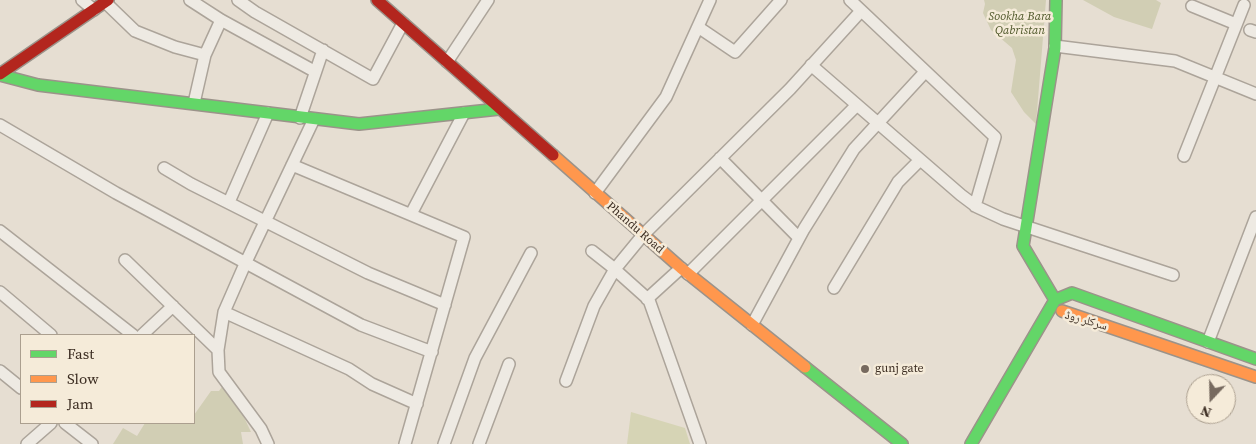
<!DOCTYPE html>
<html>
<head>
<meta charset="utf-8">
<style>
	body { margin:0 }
	#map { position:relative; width:1256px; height:444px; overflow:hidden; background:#e6ded2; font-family:"Source Serif 4",serif }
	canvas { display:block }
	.legend { position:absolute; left:20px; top:334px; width:175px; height:90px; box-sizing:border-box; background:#f5ebd9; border:1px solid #ab9f8f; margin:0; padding:6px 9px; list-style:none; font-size:15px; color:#3b2c21 }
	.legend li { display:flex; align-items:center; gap:10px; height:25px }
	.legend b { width:25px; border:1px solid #ab9f8f }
	.north { position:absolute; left:1186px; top:374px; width:50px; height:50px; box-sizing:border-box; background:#f5ebd9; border:1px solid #ab9f8f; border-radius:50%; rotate:201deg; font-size:14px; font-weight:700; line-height:20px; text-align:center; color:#3b2c21 }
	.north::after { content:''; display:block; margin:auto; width:18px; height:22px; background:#776a5f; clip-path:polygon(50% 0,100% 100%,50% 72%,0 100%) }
</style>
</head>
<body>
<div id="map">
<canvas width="1256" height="444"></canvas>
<ul class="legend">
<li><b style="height:6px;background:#63d668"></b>Fast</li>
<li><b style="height:6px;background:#ff974d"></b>Slow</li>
<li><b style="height:6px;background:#b3261e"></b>Jam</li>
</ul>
<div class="north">N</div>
</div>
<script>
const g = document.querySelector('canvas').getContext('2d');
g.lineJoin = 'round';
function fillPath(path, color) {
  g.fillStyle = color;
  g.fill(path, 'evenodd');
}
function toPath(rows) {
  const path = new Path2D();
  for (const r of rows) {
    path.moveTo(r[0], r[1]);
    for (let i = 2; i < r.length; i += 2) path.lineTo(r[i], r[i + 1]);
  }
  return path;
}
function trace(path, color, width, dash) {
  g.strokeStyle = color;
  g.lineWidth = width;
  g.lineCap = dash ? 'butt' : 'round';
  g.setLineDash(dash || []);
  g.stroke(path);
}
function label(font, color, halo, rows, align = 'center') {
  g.font = font + ' "Source Serif 4","Noto Naskh Arabic",serif';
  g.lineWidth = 5;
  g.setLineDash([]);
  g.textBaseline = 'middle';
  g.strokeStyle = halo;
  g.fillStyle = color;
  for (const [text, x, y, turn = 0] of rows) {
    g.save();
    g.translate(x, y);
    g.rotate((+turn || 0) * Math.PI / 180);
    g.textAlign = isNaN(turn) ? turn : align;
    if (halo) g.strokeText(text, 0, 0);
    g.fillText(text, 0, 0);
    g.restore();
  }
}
const green = toPath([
	[631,412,685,428,690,444,627,444]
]);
const cemetery = toPath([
	[984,0,1046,0,1036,124,1024,112,1011,92,1016,60,1012,48,991,30,983,13,985,4],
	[1083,0,1156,0,1161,3,1152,29,1114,17],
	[226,381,249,412,243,415,251,432,241,432,243,444,113,444,123,428,137,436,145,423,194,423,194,415,211,391,219,391]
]);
const street = toPath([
	[82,0,94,10],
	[190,0,221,20,314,71],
	[238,0,255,12,373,79,403,23],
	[850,0,995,137,975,206],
	[105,2,135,31,175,47,205,55,194,103],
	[1192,6,1236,24],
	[698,27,735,52,781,0],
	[1250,30,1256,32],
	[1055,46,1175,61,1256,94],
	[205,55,221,20],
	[447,62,488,0],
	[811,65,961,195,977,207,1003,219,1173,275],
	[300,118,323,50],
	[0,125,116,193,361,325,432,352],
	[1184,156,1244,5],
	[720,158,799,238],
	[292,165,464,237,405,444],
	[164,168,191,184,368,273,445,305],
	[595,193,666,97,710,0],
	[229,202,268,113],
	[411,214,464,113],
	[0,231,133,335],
	[592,251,611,266,649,300,700,444],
	[125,260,218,350,219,372,261,429,268,444],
	[688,274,857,105],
	[834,288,898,182,920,160],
	[0,292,51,335],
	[647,299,681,268],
	[224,312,349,369,372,384,417,404],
	[752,325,804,229,854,149,925,72],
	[142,335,173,306],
	[1208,342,1256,217],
	[218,350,224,312,245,264,314,119],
	[0,371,21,388],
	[566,381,594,306,615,269,643,235,790,89,861,11],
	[65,423,92,444],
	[27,444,51,423],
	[444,444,475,358,531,253],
	[479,444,509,364]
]);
const fast = toPath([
	[0,75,38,85,359,124,499,109],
	[1055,300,1023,246,1055,48,1056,0],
	[805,367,902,444],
	[971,444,1055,300,1072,293,1256,359]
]);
const slow = toPath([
	[553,155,681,268,805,367],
	[1062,311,1256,377]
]);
const jam = toPath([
	[377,0,553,155],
	[0,74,108,0]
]);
const markers = [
	[865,369,5,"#776a5f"]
];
const parkNames = [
	["Sookha Bara",1020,17],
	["Qabristan",1020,31]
];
const streetNames = [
	["Phandu Road",635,228,41],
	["سرکلر روڈ",1086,321,16]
];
const poiNames = [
	["gunj gate",875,369]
];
fillPath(green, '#d6d4b5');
fillPath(cemetery, '#d1ceb4');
trace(street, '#aca49a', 14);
trace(fast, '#9b938a', 14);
trace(slow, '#9b938a', 14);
trace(jam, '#9b938a', 14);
trace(street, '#eeeae3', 11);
trace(fast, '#63d668', 11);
trace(slow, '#ff974d', 11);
trace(jam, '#b3261e', 11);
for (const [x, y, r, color] of markers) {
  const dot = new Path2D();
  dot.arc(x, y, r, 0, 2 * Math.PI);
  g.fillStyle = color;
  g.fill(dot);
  trace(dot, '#f5ebd9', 2);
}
label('italic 12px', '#4e5729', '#f5ebd9', parkNames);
label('12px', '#3b2c21', '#f5ebd9', streetNames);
label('12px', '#3b2c21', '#f5ebd9', poiNames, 'left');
</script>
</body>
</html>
